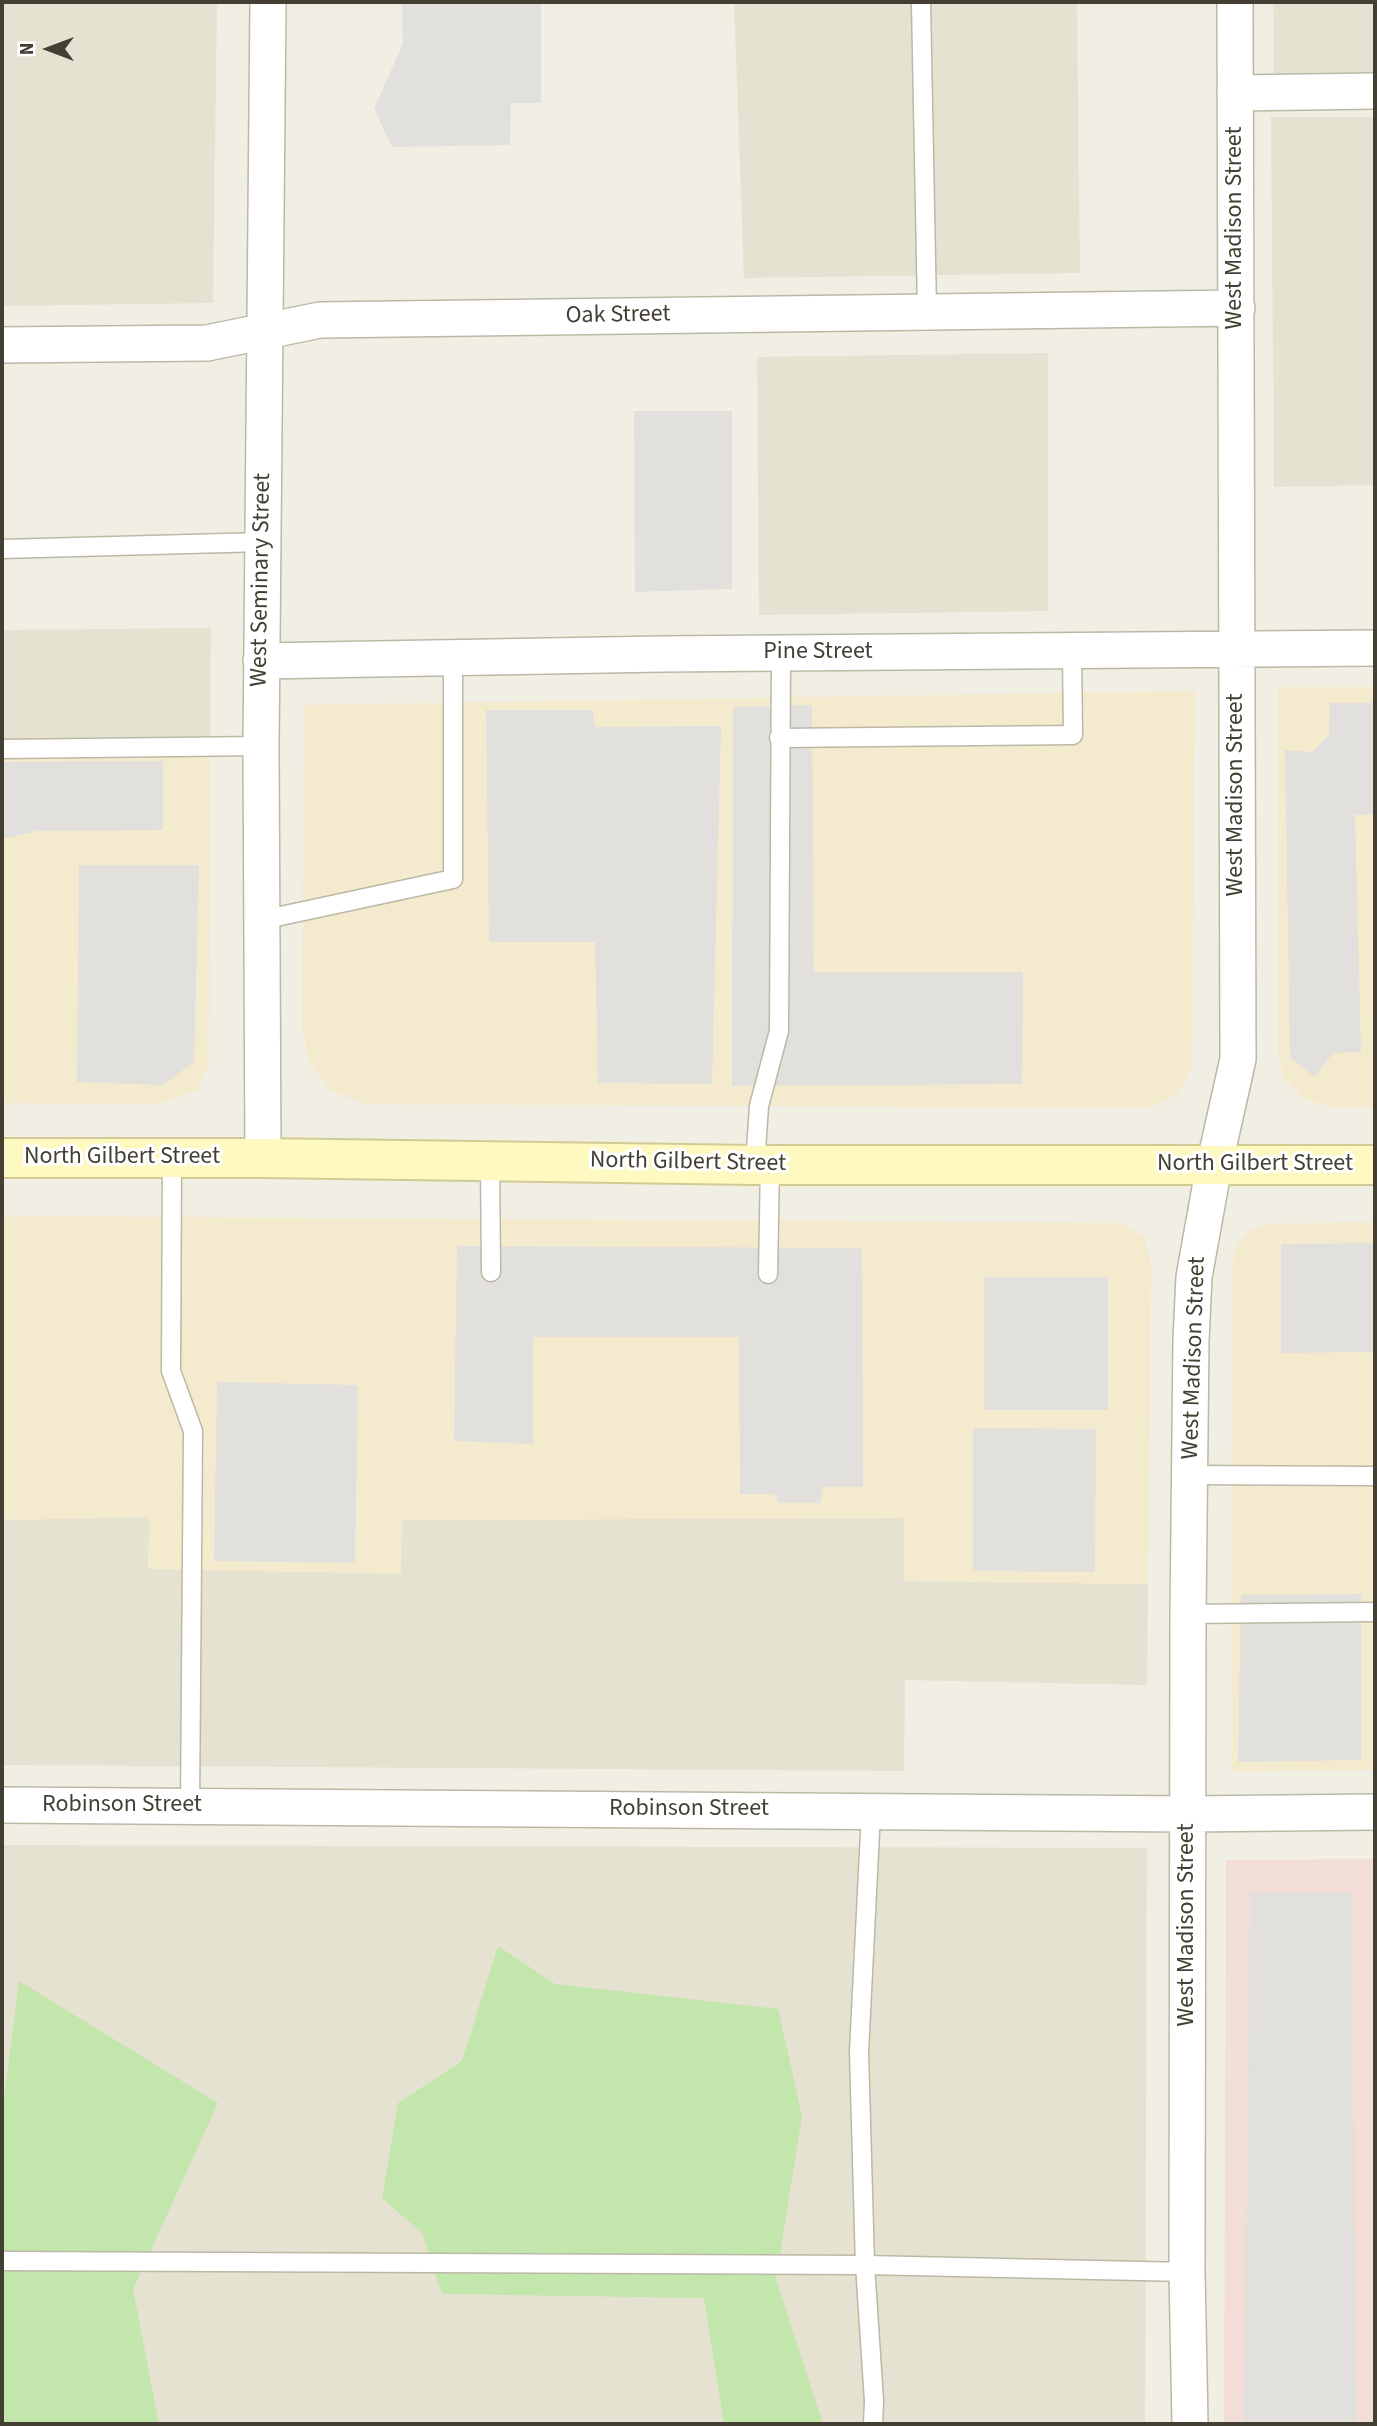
<!DOCTYPE html>
<html>
<head>
<meta charset="utf-8">
<style>
	body { margin:0 }
	#map { position:relative; width:1377px; height:2426px; overflow:hidden; background:#f1efe3; font-family:"Source Sans 3",sans-serif }
	canvas { display:block }
	.frame { position:absolute; inset:0; border:4px solid #433f33; pointer-events:none }
	.north { position:absolute; left:14px; top:14px; width:70px; height:70px; -webkit-text-stroke:5px #fff; paint-order:stroke; rotate:270deg; font-size:19px; font-weight:700; line-height:28px; text-align:center; color:#433f33 }
	.north::after { content:''; display:block; margin:auto; width:24px; height:32px; background:#433f33; clip-path:polygon(50% 0,100% 100%,50% 72%,0 100%) }
</style>
</head>
<body>
<div id="map">
<canvas width="1377" height="2426"></canvas>
<div class="frame"></div>
<div class="north">N</div>
</div>
<script>
const g = document.querySelector('canvas').getContext('2d');
g.lineJoin = 'round';
function fillPath(path, color) {
  g.fillStyle = color;
  g.fill(path, 'evenodd');
}
function toPath(rows) {
  const path = new Path2D();
  for (const r of rows) {
    path.moveTo(r[0], r[1]);
    for (let i = 2; i < r.length; i += 2) path.lineTo(r[i], r[i + 1]);
  }
  return path;
}
function trace(path, color, width, dash) {
  g.strokeStyle = color;
  g.lineWidth = width;
  g.lineCap = dash ? 'butt' : 'round';
  g.setLineDash(dash || []);
  g.stroke(path);
}
function label(font, color, halo, rows, align = 'center') {
  g.font = font + ' "Source Sans 3",sans-serif';
  g.lineWidth = 6;
  g.setLineDash([]);
  g.textBaseline = 'middle';
  g.strokeStyle = halo;
  g.fillStyle = color;
  for (const [text, x, y, turn = 0] of rows) {
    g.save();
    g.translate(x, y);
    g.rotate((+turn || 0) * Math.PI / 180);
    g.textAlign = isNaN(turn) ? turn : align;
    if (halo) g.strokeText(text, 0, 0);
    g.fillText(text, 0, 0);
    g.restore();
  }
}
const residential = toPath([
	[2,2,217,2,213,303,2,306],
	[734,2,1077,2,1080,273,744,278],
	[1273,2,1375,2,1375,77,1274,78],
	[1271,117,1375,117,1375,485,1274,487],
	[1048,353,1048,611,759,615,757,357],
	[211,628,210,748,2,749,2,630],
	[150,1517,148,1569,401,1573,401,1520,905,1518,905,1581,1148,1584,1147,1685,905,1680,904,1771,2,1765,2,1520],
	[2,1845,1147,1848,1145,2424,2,2424]
]);
const commercial = toPath([
	[1278,687,1375,687,1375,1107,1334,1108,1304,1099,1283,1077,1278,1050],
	[1195,691,1192,1069,1177,1095,1149,1108,364,1104,330,1090,309,1061,302,1027,304,705],
	[210,748,209,1064,197,1090,159,1104,2,1103,2,749],
	[2,1216,1121,1223,1144,1236,1151,1262,1148,1584,904,1581,904,1518,402,1520,401,1574,148,1569,149,1517,2,1520],
	[1375,1222,1375,1770,1231,1771,1232,1266,1237,1244,1248,1231,1270,1224]
]);
const medical = toPath([
	[1375,1859,1375,2424,1224,2424,1226,1860]
]);
const green = toPath([
	[498,1946,555,1984,778,2009,802,2116,776,2279,823,2424,724,2424,704,2298,442,2294,422,2233,382,2198,398,2103,462,2061],
	[19,1981,218,2103,133,2289,159,2424,2,2424,2,2114]
]);
const parking = toPath([
	[402,2,541,2,541,103,511,103,510,145,392,147,374,109,403,43],
	[634,411,732,411,732,589,635,592],
	[1330,703,1375,703,1375,814,1355,815,1361,1052,1333,1053,1314,1077,1290,1057,1285,750,1312,752,1329,735],
	[812,705,814,972,1023,972,1022,1084,732,1086,733,707],
	[486,710,593,710,595,727,721,726,712,1084,598,1083,595,942,489,942],
	[163,761,163,830,37,831,2,839,2,762],
	[79,865,199,865,194,1062,163,1085,77,1082],
	[1375,1243,1375,1352,1281,1353,1281,1244],
	[457,1246,862,1248,863,1487,823,1487,820,1503,779,1503,774,1494,740,1494,739,1337,533,1337,533,1444,454,1441],
	[984,1277,1108,1277,1108,1410,984,1410],
	[217,1382,358,1385,355,1563,214,1561],
	[973,1428,1096,1429,1095,1572,973,1571],
	[1361,1594,1361,1760,1238,1762,1241,1595],
	[1250,1893,1352,1893,1356,2424,1244,2424]
]);
const lane = toPath([
	[921,2,927,312],
	[2,549,263,542],
	[779,738,1073,735,1072,652],
	[2,749,261,746],
	[262,920,453,879,453,658],
	[172,1158,171,1371,193,1431,190,1806],
	[490,1161,491,1272],
	[755,1165,759,1106,779,1031,781,653],
	[768,1274,770,1165],
	[1190,1475,1375,1476],
	[1188,1614,1375,1612],
	[871,1812,859,2052,865,2265,874,2401,873,2424],
	[2,2261,865,2265,1187,2272]
]);
const street = toPath([
	[1235,93,1375,91],
	[2,345,207,343,320,320,1237,308],
	[261,661,662,654,1375,648],
	[263,1158,261,746,268,2],
	[2,1805,1188,1814,1375,1812],
	[1190,2424,1187,2272,1188,1614,1191,1340,1194,1277,1214,1166,1238,1059,1235,2]
]);
const secondary = toPath([
	[2,1158,263,1158,755,1165,1375,1165]
]);
const streetNames = [
	["West Madison Street",1236,228,-90],
	["Oak Street",618,316,-1],
	["West Seminary Street",262,580,-89],
	["Pine Street",818,653],
	["West Madison Street",1237,795,-90],
	["North Gilbert Street",122,1158],
	["North Gilbert Street",688,1163,1],
	["North Gilbert Street",1255,1165],
	["West Madison Street",1195,1358,-88],
	["Robinson Street",122,1806],
	["Robinson Street",689,1810],
	["West Madison Street",1188,1925,-90]
];
fillPath(residential, '#e5e2d1');
fillPath(commercial, '#f4eacd');
fillPath(medical, '#f2ded6');
fillPath(green, '#c2e6ac');
fillPath(parking, '#e2e0dc');
trace(lane, '#bcb8a6', 21);
trace(street, '#bcb8a6', 38);
trace(secondary, '#d1cb93', 42);
trace(lane, '#fff', 18);
trace(street, '#fff', 35);
trace(secondary, '#fef9c1', 38);
label('24px', '#433f33', '#fff', streetNames);
</script>
</body>
</html>
